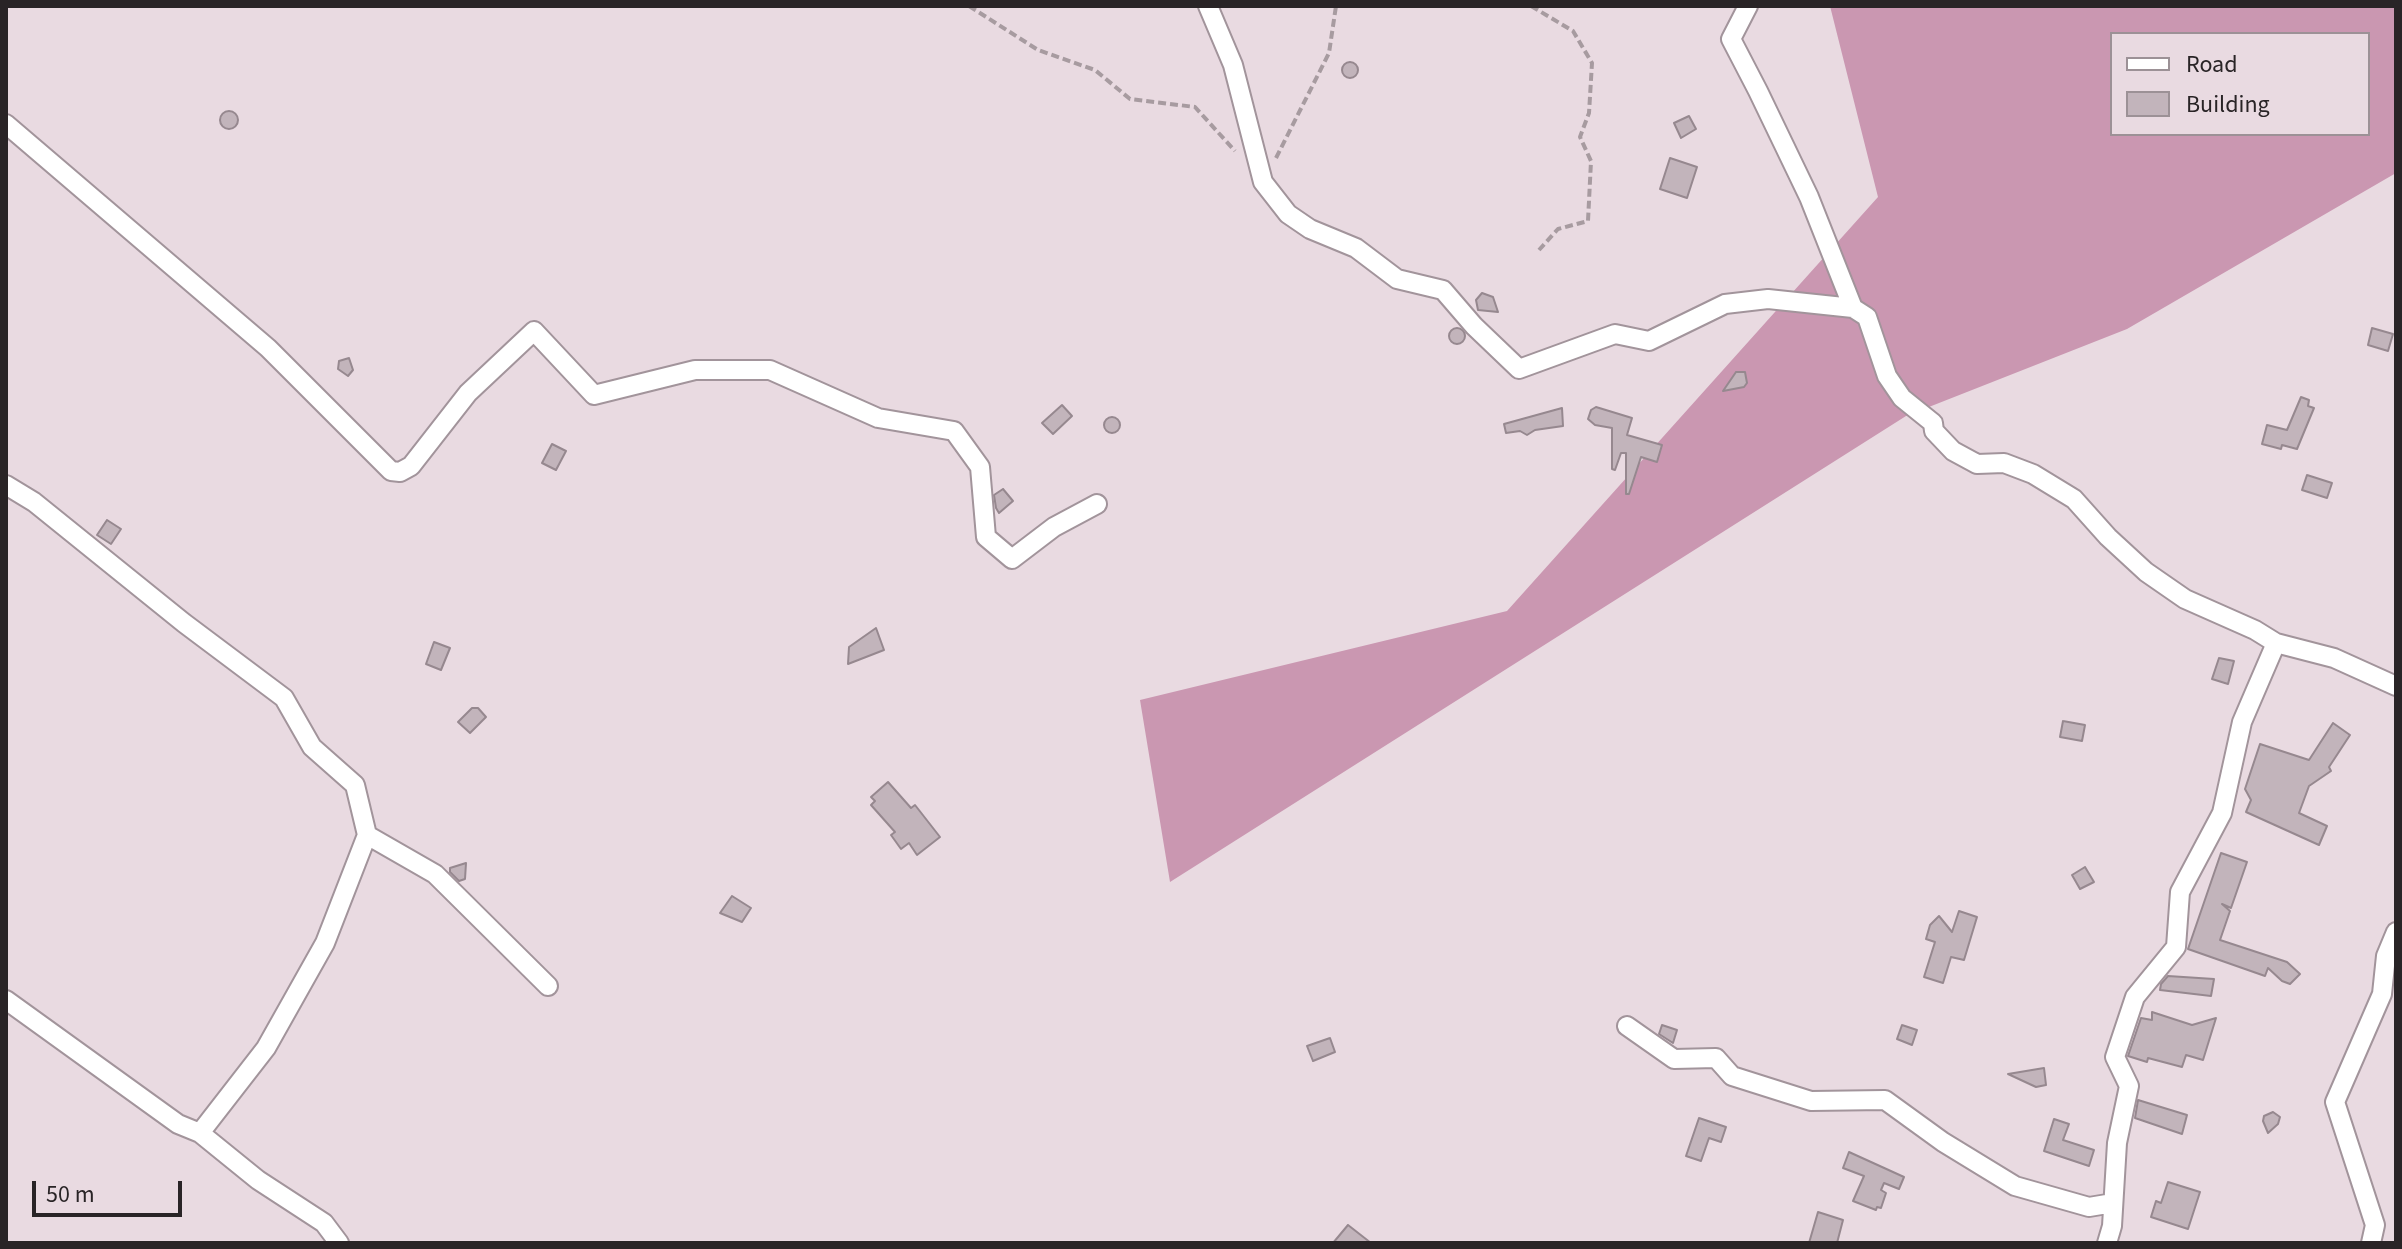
<!DOCTYPE html>
<html>
<head>
<meta charset="utf-8">
<style>
	body { margin:0 }
	#map { position:relative; width:2402px; height:1249px; overflow:hidden; background:#e9dae1; font-family:"Source Sans 3",sans-serif }
	canvas { display:block }
	.frame { position:absolute; inset:0; border:8px solid #292426; pointer-events:none }
	.legend { position:absolute; left:2110px; top:32px; width:260px; height:104px; box-sizing:border-box; background:#e9dae1; border:2px solid #9c9196; margin:0; padding:10px 14px; list-style:none; font-size:24px; color:#292426 }
	.legend li { display:flex; align-items:center; gap:16px; height:40px }
	.legend b { width:40px; border:2px solid #9c9196 }
	.scale { position:absolute; left:32px; top:1181px; width:150px; height:36px; box-sizing:border-box; border:4px solid #292426; border-top:0; padding-left:10px; font-size:24px; line-height:28px; white-space:nowrap; color:#292426; -webkit-text-stroke:6px #e9dae1; paint-order:stroke }
</style>
</head>
<body>
<div id="map">
<canvas width="2402" height="1249"></canvas>
<div class="frame"></div>
<ul class="legend">
<li><b style="height:10px;background:#fff"></b>Road</li>
<li><b style="height:22px;background:#c2b4bb"></b>Building</li>
</ul>
<div class="scale">50 m</div>
</div>
<script>
const g = document.querySelector('canvas').getContext('2d');
g.lineJoin = 'round';
function fillPath(path, color) {
  g.fillStyle = color;
  g.fill(path, 'evenodd');
}
function toPath(rows) {
  const path = new Path2D();
  for (const r of rows) {
    if (r.length === 3) {
      path.moveTo(r[0] + r[2], r[1]);
      path.arc(r[0], r[1], r[2], 0, 2 * Math.PI);
      continue;
    }
    path.moveTo(r[0], r[1]);
    for (let i = 2; i < r.length; i += 2) path.lineTo(r[i], r[i + 1]);
  }
  return path;
}
function trace(path, color, width, dash) {
  g.strokeStyle = color;
  g.lineWidth = width;
  g.lineCap = dash ? 'butt' : 'round';
  g.setLineDash(dash || []);
  g.stroke(path);
}
const forest = toPath([
	[1830,6,2396,6,2396,173,2127,329,1906,416,1170,882,1140,700,1507,611,1878,197],
	[2112,34,2368,34,2368,134,2112,134]
]);
const building = toPath([
	[1350,70,8],
	[229,120,9],
	[1689,116,1696,129,1681,138,1674,123,1689,116],
	[1670,158,1697,167,1687,198,1660,189,1670,158],
	[1482,293,1493,297,1498,312,1478,310,1476,300,1482,293],
	[1457,336,8],
	[2372,328,2393,334,2388,351,2368,345,2372,328],
	[349,358,353,370,348,376,338,369,339,361,349,358],
	[1736,372,1745,372,1747,383,1744,387,1723,391,1736,372],
	[2301,397,2309,400,2308,406,2314,408,2297,449,2282,445,2281,449,2262,444,2267,425,2287,430,2301,397],
	[1062,405,1072,416,1053,434,1042,423,1062,405],
	[1596,407,1632,418,1627,435,1662,445,1657,462,1641,457,1629,494,1626,494,1626,453,1621,453,1615,470,1612,469,1612,428,1595,425,1588,419,1591,410,1596,407],
	[1562,408,1563,426,1535,430,1527,435,1520,431,1506,433,1504,424,1562,408],
	[1112,425,8],
	[552,444,566,451,556,470,542,463,552,444],
	[2307,475,2332,483,2327,498,2302,490,2307,475],
	[1003,489,1013,501,999,513,996,508,994,495,1003,489],
	[107,520,121,529,111,544,97,535,107,520],
	[876,628,884,650,848,664,849,647,876,628],
	[434,642,450,648,441,670,426,664,434,642],
	[2219,658,2234,661,2228,684,2212,679,2219,658],
	[472,708,478,708,486,717,470,733,458,722,472,708],
	[2063,721,2085,725,2082,741,2060,737,2063,721],
	[2333,723,2350,735,2329,767,2331,771,2309,786,2299,813,2327,826,2319,845,2246,812,2251,800,2245,789,2260,744,2309,760,2333,723],
	[888,782,911,808,915,805,940,837,917,855,909,843,901,849,891,835,895,832,871,805,875,801,871,797,888,782],
	[2221,853,2247,862,2231,908,2222,904,2230,911,2220,940,2287,962,2300,974,2290,984,2282,981,2268,968,2265,976,2188,949,2221,853],
	[466,863,465,879,459,881,450,872,450,868,466,863],
	[2085,867,2094,882,2080,889,2072,875,2085,867],
	[732,896,751,908,742,922,720,913,732,896],
	[1959,911,1977,917,1964,960,1951,957,1943,983,1924,977,1935,942,1926,939,1930,925,1939,916,1952,932,1959,911],
	[2168,976,2214,979,2211,996,2160,990,2161,984,2168,976],
	[2152,1012,2192,1025,2216,1018,2203,1060,2186,1055,2182,1067,2148,1058,2147,1062,2128,1056,2141,1018,2152,1020,2152,1012],
	[1662,1025,1677,1030,1673,1043,1659,1034,1662,1025],
	[1902,1025,1917,1030,1912,1045,1897,1039,1902,1025],
	[1330,1038,1335,1052,1313,1061,1307,1046,1330,1038],
	[2044,1068,2046,1085,2036,1087,2008,1074,2044,1068],
	[2138,1100,2187,1115,2182,1134,2135,1118,2138,1100],
	[2273,1112,2280,1117,2278,1124,2268,1133,2263,1121,2264,1116,2273,1112],
	[1699,1118,1726,1127,1721,1142,1709,1138,1701,1161,1686,1156,1699,1118],
	[2054,1119,2069,1124,2063,1140,2094,1150,2089,1166,2044,1151,2054,1119],
	[1849,1152,1904,1177,1899,1189,1884,1183,1881,1190,1886,1193,1881,1208,1877,1207,1876,1210,1853,1201,1864,1176,1843,1168,1849,1152],
	[2168,1182,2200,1192,2188,1229,2151,1217,2156,1201,2161,1203,2168,1182],
	[1818,1212,1843,1220,1837,1243,1809,1243,1818,1212],
	[1348,1225,1371,1243,1333,1243,1348,1225]
]);
const path = toPath([
	[969,6,1038,50,1095,70,1130,99,1195,107,1235,151],
	[1531,6,1573,31,1592,63,1589,113,1580,137,1591,161,1588,221,1558,229,1539,250],
	[1276,158,1329,53,1336,6]
]);
const minor = toPath([
	[1208,6,1233,65,1263,182,1288,214,1310,229,1356,248,1397,279,1443,290,1474,326,1519,369,1615,334,1649,341,1725,304,1768,299,1853,308,1867,317,1887,376,1902,398,1933,423,1934,431,1953,451,1977,464,2004,463,2033,474,2074,499,2108,537,2146,572,2185,599,2255,630,2276,643,2334,658,2396,686],
	[1748,6,1731,39,1758,91,1809,197,1853,308],
	[6,124,268,348,391,471,400,472,411,466,468,393,534,331,594,395,695,370,770,370,878,418,954,431,980,467,986,537,1012,559,1054,527,1097,504],
	[6,485,34,502,184,623,284,698,312,747,355,785,367,835],
	[6,1000,178,1124,200,1133,258,1180,324,1223,339,1243],
	[1627,1026,1674,1059,1716,1058,1732,1076,1811,1101,1885,1100,1943,1142,2015,1186,2089,1207,2113,1203],
	[200,1133,266,1048,325,943,367,835,435,874,548,986],
	[2107,1243,2112,1226,2117,1143,2129,1086,2115,1057,2135,997,2176,947,2180,892,2222,813,2242,722,2276,643],
	[2371,1243,2375,1225,2335,1102,2382,994,2386,956,2396,932]
]);
fillPath(forest, '#ca97b1');
fillPath(building, '#c2b4bb');
trace(building, '#96888f', 2);
trace(minor, '#a2949b', 22);
trace(path, '#a79ba0', 4, [8, 4]);
trace(minor, '#fff', 18);
</script>
</body>
</html>
